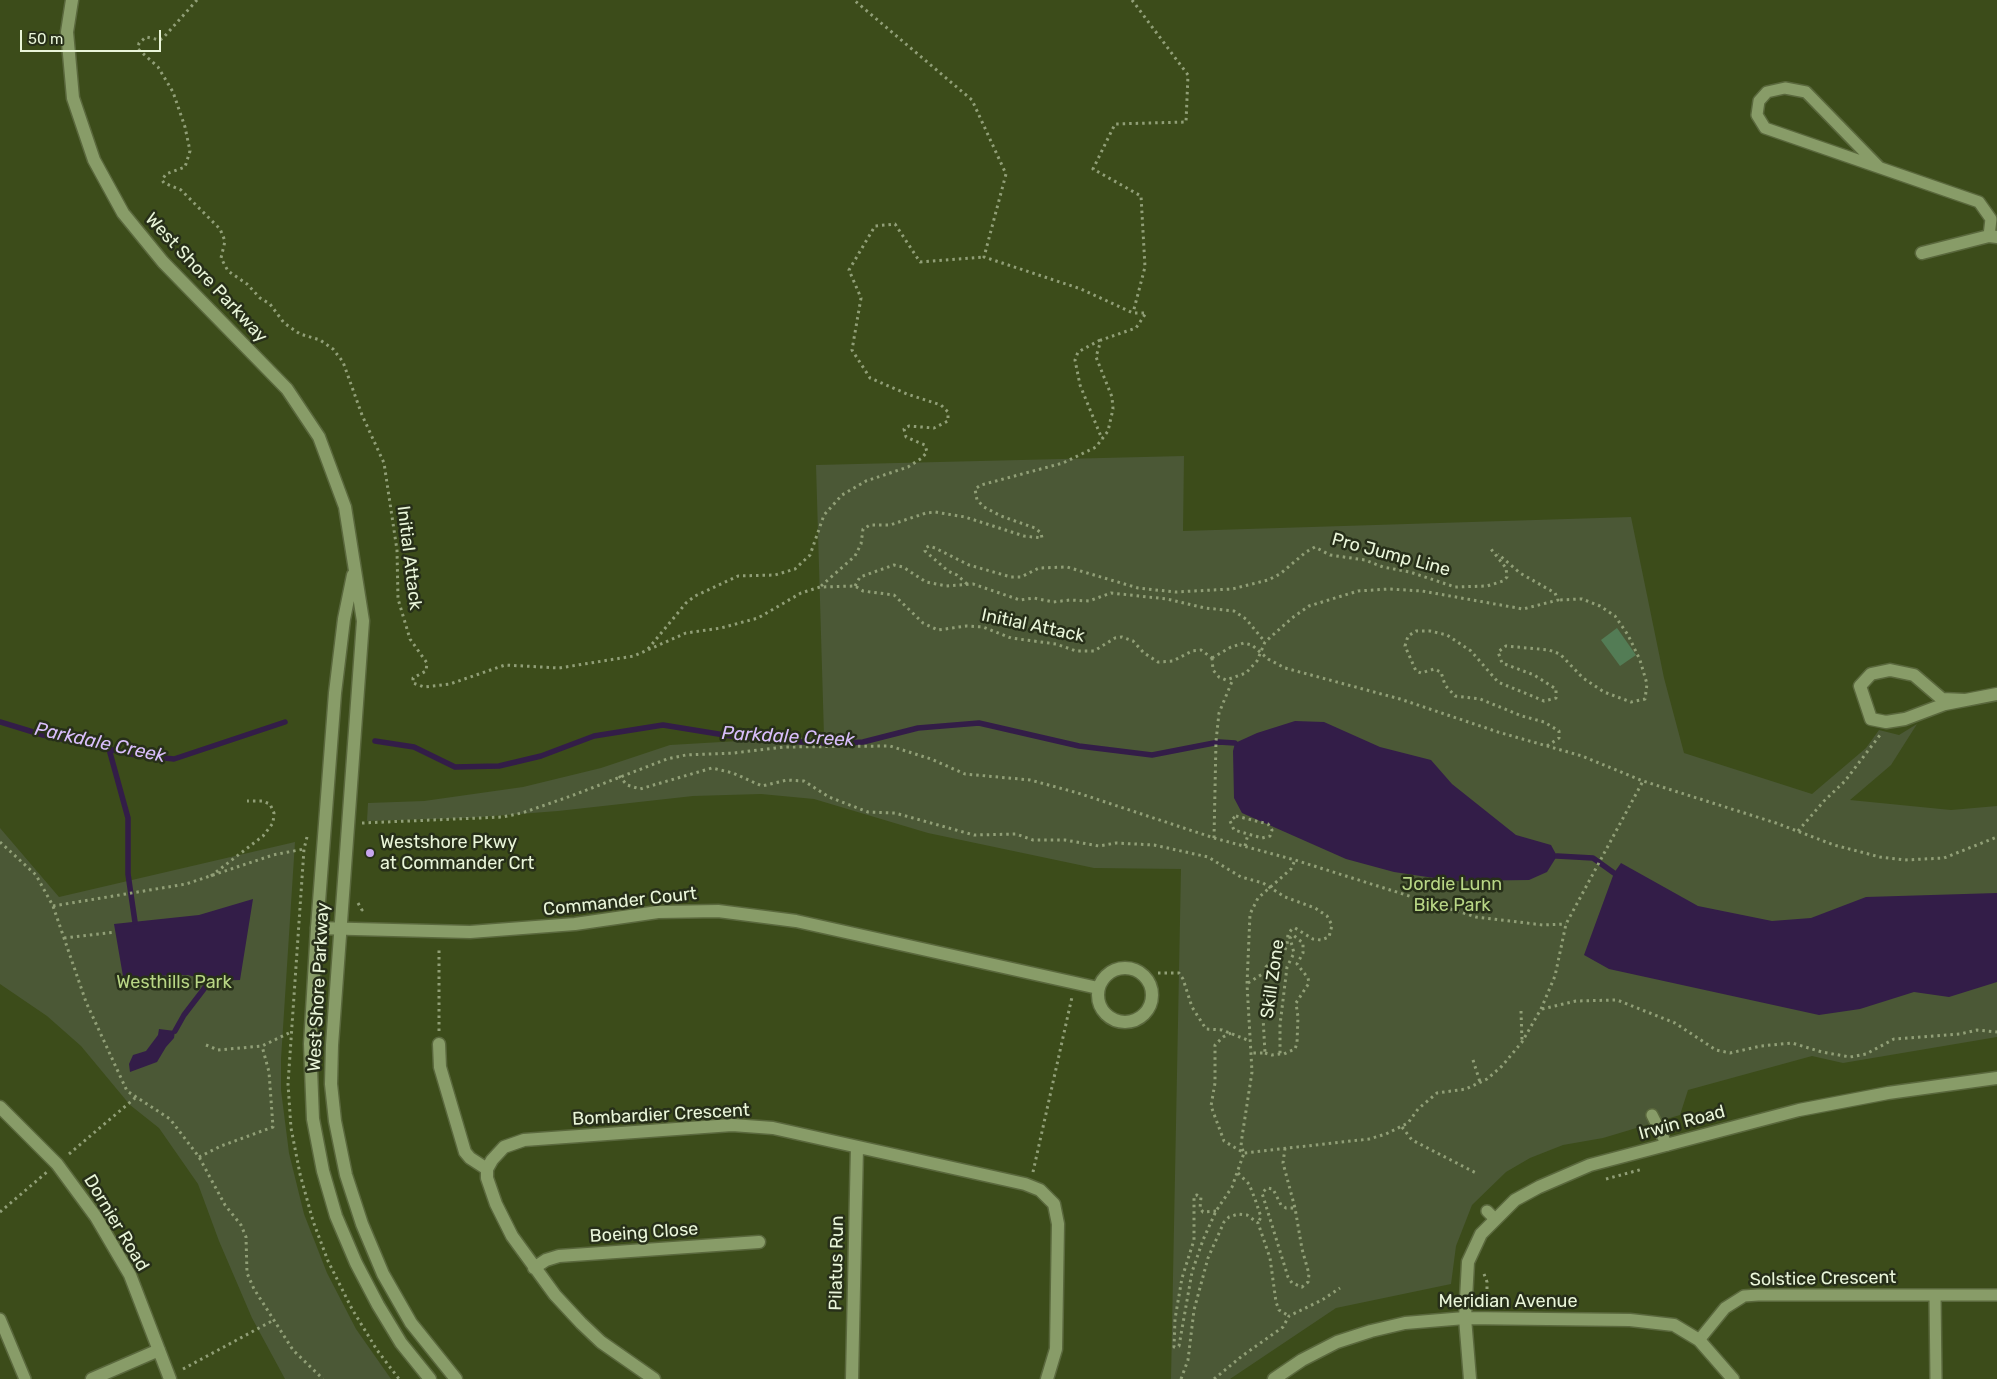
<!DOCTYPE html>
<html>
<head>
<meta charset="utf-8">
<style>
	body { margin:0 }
	#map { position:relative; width:1997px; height:1379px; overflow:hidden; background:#3c4c1a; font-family:Rubik,sans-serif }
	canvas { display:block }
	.scale { position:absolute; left:20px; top:30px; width:141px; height:22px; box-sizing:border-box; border:2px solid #e9f5d9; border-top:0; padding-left:6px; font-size:15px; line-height:18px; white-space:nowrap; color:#e9f5d9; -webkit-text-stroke:4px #272f19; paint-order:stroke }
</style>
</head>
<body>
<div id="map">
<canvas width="1997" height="1379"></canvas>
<div class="scale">50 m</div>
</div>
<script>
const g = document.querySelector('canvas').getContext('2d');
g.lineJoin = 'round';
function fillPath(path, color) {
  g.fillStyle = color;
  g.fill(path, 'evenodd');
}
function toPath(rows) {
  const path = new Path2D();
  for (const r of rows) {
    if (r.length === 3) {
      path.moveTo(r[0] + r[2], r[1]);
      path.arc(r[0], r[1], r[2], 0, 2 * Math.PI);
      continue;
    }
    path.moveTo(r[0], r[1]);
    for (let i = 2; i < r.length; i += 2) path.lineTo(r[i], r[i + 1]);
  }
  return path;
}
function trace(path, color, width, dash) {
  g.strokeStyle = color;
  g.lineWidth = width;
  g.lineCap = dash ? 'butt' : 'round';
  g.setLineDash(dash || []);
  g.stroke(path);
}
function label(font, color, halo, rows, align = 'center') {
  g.font = font + ' Rubik,sans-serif';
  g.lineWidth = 5;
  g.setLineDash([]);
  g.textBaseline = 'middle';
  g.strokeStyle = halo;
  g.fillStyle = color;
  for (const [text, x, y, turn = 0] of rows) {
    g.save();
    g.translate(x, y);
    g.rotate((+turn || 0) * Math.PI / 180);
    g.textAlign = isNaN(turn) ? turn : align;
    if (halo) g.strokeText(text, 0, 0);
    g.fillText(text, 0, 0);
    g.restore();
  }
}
const green = toPath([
	[1184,456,1183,531,1631,517,1664,678,1684,753,1812,794,1866,748,1879,730,1899,735,1917,724,1891,765,1850,800,1951,810,1997,806,1997,1037,1843,1063,1812,1056,1688,1090,1680,1115,1603,1138,1563,1145,1530,1158,1506,1172,1472,1205,1456,1246,1451,1284,1336,1308,1230,1379,1171,1379,1181,869,1094,868,928,833,814,799,761,794,693,796,558,811,468,818,367,821,368,803,424,801,523,787,601,768,670,745,824,736,816,465],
	[0,828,59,897,295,842,281,1059,281,1090,289,1153,304,1214,327,1273,356,1329,391,1379,285,1379,252,1318,219,1241,198,1184,159,1128,130,1105,81,1046,47,1016,0,984]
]);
const water = toPath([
	[1295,721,1324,722,1380,747,1431,760,1452,784,1516,835,1551,845,1557,856,1547,872,1529,880,1454,881,1394,872,1346,859,1242,813,1234,798,1233,751,1235,743,1257,733],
	[1621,863,1698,906,1772,921,1811,918,1866,897,1997,893,1997,982,1949,997,1914,992,1860,1009,1819,1015,1609,969,1584,955,1614,873],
	[253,899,240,980,210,981,188,975,152,976,124,982,114,924,199,915],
	[159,1029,175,1031,174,1038,166,1047,157,1062,130,1072,129,1064,133,1055,146,1051,158,1035]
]);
const stream = toPath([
	[0,722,43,735,136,755,174,759,285,722],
	[375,741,414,747,455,767,499,766,541,756,594,736,663,725,743,738,833,744,863,742,918,728,979,723,1079,746,1152,755,1219,742,1235,743],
	[109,749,128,818,128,874,135,922],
	[1557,856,1593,858,1614,873],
	[175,1031,184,1015,210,981]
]);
const building = toPath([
	[1617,628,1636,655,1620,666,1601,640]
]);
const path = toPath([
	[197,0,163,38,160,40,146,37,139,43,138,49,158,67,173,92,185,127,190,151,185,167,166,174,162,180,164,183,181,190,220,229,225,241,221,258,228,271,247,284,260,298,270,304,284,323,300,334,320,340,333,349,343,362,362,415,384,463,397,550,398,599,410,639,427,663,426,671,413,678,413,683,424,687,450,684,505,665,559,668,634,656,686,633,721,628,758,618,801,593,820,587,855,586,863,591,894,595,923,623,938,630,966,626,983,627,1011,638,1056,644,1076,651,1094,651,1115,638,1122,637,1133,641,1144,653,1158,662,1173,661,1192,651,1201,650,1212,658],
	[1132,0,1188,75,1186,122,1115,124,1093,169,1141,196,1145,267,1133,313],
	[1100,340,1078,352,1075,360,1080,385,1102,439],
	[967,584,957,575,948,571,925,551,925,548,929,546,935,548,969,565,1011,577,1021,577,1039,568,1067,567,1138,588,1175,592,1232,589,1268,580,1280,574,1306,552,1315,547,1330,555,1365,560,1383,567,1410,572,1455,587,1487,586,1503,581,1507,577,1506,568,1491,549],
	[821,586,855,556,861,544,863,529,870,525,890,525,926,513,935,512,965,517,1024,536,1042,538,1041,533,1035,528,1001,516,984,507,977,500,975,489,981,485,1063,463,1096,447,1108,431,1113,409,1112,397,1096,357,1101,340,1136,328,1146,313,1133,313,1081,289,984,257,1006,174,972,100,854,0],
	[855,586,860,577,894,565,903,567,926,582,946,586,973,584,1020,600,1034,598,1053,602,1070,600,1089,601,1111,593,1167,599,1205,608,1234,611,1246,619,1265,642],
	[648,649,686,603,695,596,738,576,775,575,795,569,810,555,824,515,842,495,866,481,908,467,922,458,927,452,925,445,906,437,904,429,909,426,934,428,948,421,948,412,941,405,907,394,870,378,852,350,861,298,849,270,875,226,895,224,920,262,984,257],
	[1212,658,1231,647,1244,643,1252,645,1268,659,1285,668,1400,699,1498,732,1582,756,1643,781,1776,823,1834,845,1880,857,1905,860,1944,858,1997,837],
	[1212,658,1213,670,1219,677,1226,680,1246,673,1257,661,1265,642,1292,618,1309,606,1358,591,1389,589,1422,591,1523,609,1558,600,1555,593,1520,573,1498,554],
	[1547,746,1559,738,1559,731,1544,722,1522,716,1480,699,1455,696,1445,685,1441,672,1434,669,1421,673,1416,671,1405,646,1408,636,1416,631,1430,631,1447,635,1471,651,1498,682,1544,701,1556,698,1556,689,1534,675,1502,663,1498,652,1506,646,1549,650,1560,654,1583,678,1604,692,1631,702,1645,699,1647,684,1640,660,1628,635,1615,616,1600,606,1582,599,1558,600],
	[619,776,627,785,640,789,712,768,733,773,762,786,787,780,804,781,829,797,868,812,895,813,974,835,1016,834,1033,840,1065,840,1099,846,1116,843,1154,845,1208,857,1241,877,1263,883,1285,897,1315,908,1327,916,1332,925,1329,937,1321,940,1313,939,1295,928,1292,929,1288,934,1287,945,1284,952,1266,967,1263,1017,1265,1053,1251,1053],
	[1236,816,1268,824,1272,830,1270,836,1262,838,1234,830,1230,821,1236,816],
	[362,823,502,817,522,813,571,796,667,759,686,755,734,753,784,747,890,746,931,759,965,774,1030,780,1078,793,1214,838,1295,860,1476,917,1543,925,1566,924],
	[1798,831,1824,801,1845,781,1880,735],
	[307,837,304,849,288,1084,291,1128,300,1174,313,1221,328,1261,352,1309,377,1350,399,1379],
	[1214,838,1216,741,1219,713,1233,679],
	[0,842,36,875,53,906,86,1002,127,1091,170,1119,199,1157,225,1205,241,1225,246,1237,247,1273,254,1289,293,1350,323,1379],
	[1245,846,1248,834],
	[211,876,263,836,273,823,274,813,270,804,262,801,247,801],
	[358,903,362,910,358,912],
	[53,906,186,884,273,855,304,849],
	[64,938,115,932],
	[1158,973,1179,973,1183,979,1192,1007,1206,1029,1222,1030,1250,1041],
	[1248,983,1264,973],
	[1542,1009,1576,1001,1617,1000,1675,1023,1716,1050,1730,1053,1761,1046,1792,1043,1822,1052,1850,1057,1866,1054,1894,1039,1960,1034,1977,1030,1997,1032],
	[1521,1011,1522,1041],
	[439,1031,439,950],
	[1231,1033,1223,1037,1215,1045,1215,1083,1211,1106,1224,1141,1244,1153,1369,1139,1386,1134,1408,1123,1418,1109,1437,1093,1466,1089,1487,1079,1502,1066,1522,1042,1541,1009,1555,976,1566,924,1643,781],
	[206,1045,218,1050,262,1046,291,1032],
	[1265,1053,1272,1055,1280,1054,1284,1054,1288,1052,1295,1049,1297,1043,1298,1017,1296,1003,1309,983,1308,978,1297,964,1303,953,1303,943,1293,935,1290,938,1294,953,1287,967,1280,1025,1280,1054],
	[1473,1060,1480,1082],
	[1402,1127,1412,1140,1478,1174],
	[1285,1148,1283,1163,1295,1208,1302,1249,1309,1274,1308,1282,1302,1287,1292,1283,1288,1277,1262,1193,1267,1188,1273,1189,1281,1205,1286,1208,1295,1208],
	[69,1154,135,1098],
	[199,1157,221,1146,273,1127,269,1072,262,1046],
	[1033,1172,1072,997],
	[1238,1173,1249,1184,1255,1199,1261,1217,1258,1223],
	[1606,1179,1643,1169],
	[1216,1211,1203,1212,1200,1208,1201,1197,1197,1195,1194,1196,1194,1240,1182,1278,1175,1319,1174,1347,1179,1346,1192,1272,1203,1240,1216,1211,1232,1187,1244,1153,1241,1146,1242,1137,1252,1072,1247,984,1250,914,1258,898,1291,869,1295,860],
	[0,1212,47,1172],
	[1484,1274,1487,1282,1487,1304],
	[183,1369,272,1321],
	[1181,1379,1188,1360,1194,1310,1208,1258,1224,1222,1229,1217,1238,1214,1247,1215,1258,1223,1270,1258,1276,1302,1279,1310,1289,1316],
	[1214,1379,1242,1356,1283,1327,1289,1316,1322,1300,1340,1288]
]);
const service = toPath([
	[1879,167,1806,92,1785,88,1767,92,1759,101,1757,115,1765,128,1979,202,1991,219,1989,236],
	[1652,1115,1667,1145],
	[1487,1211,1495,1219],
	[1935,1295,1936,1379],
	[0,1319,25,1379],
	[1699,1340,1725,1308,1744,1296,1758,1295,1997,1295]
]);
const minor = toPath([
	[1922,253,1989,236,1997,237],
	[1965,700,1942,699,1914,675,1890,670,1871,674,1860,686,1871,719,1886,722,1905,719,1945,704,1997,694],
	[317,928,470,932,575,924,658,912,718,911,796,921,1098,988],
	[1125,995,27],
	[439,1044,440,1067,465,1152,470,1158,487,1169],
	[0,1107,57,1164,96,1217,130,1275,170,1379],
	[534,1268,546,1260,559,1256,759,1242],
	[1465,1318,1470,1379],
	[92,1379,159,1350],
	[654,1379,601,1342,581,1323,555,1295,512,1236,496,1204,487,1178,487,1169,492,1160,504,1147,524,1140,732,1125,773,1128,1025,1184,1040,1190,1054,1204,1058,1224,1056,1349,1047,1379],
	[852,1379,857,1147]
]);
const tertiary = toPath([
	[1465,1318,1468,1262,1481,1234,1515,1200,1539,1187,1590,1165,1799,1110,1888,1093,1997,1078],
	[1274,1379,1302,1360,1337,1342,1371,1331,1405,1323,1465,1318,1630,1320,1674,1325,1699,1340,1733,1379]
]);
const secondary = toPath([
	[72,0,67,32,73,98,94,160,123,213,163,262,287,389,319,437,345,507,363,621,332,1045,331,1084,335,1121,346,1175,362,1224,383,1274,411,1323,456,1379],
	[353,575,344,619,335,693,317,928,310,1044,313,1119,323,1171,336,1216,356,1263,378,1305,401,1343,430,1379]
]);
const markers = [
	[370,853,5,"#c8a6ef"]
];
const streetNames = [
	["West Shore Parkway",206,278,47],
	["Pro Jump Line",1391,555,15],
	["Initial Attack",409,558,83],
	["Initial Attack",1033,626,12],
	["Commander Court",620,902,-6],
	["Skill Zone",1273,979,-82],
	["West Shore Parkway",319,987,-87],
	["Bombardier Crescent",661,1115,-3],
	["Irwin Road",1682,1123,-15],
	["Dornier Road",116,1223,59],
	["Boeing Close",644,1233,-4],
	["Pilatus Run",837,1263,-89],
	["Solstice Crescent",1823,1279,-1],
	["Meridian Avenue",1508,1302]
];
const poiNames = [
	["Westshore Pkwy",380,843],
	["at Commander Crt",380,864]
];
const parkNames = [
	["Jordie Lunn",1452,885],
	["Bike Park",1452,906],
	["Westhills Park",174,983]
];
const waterNames = [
	["Parkdale Creek",788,737,3],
	["Parkdale Creek",100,743,12]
];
fillPath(green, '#4b5836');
fillPath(water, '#331d48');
trace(stream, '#331d48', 5.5);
fillPath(building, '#537c55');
trace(service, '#5a683d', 14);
trace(minor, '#5a683d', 15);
trace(tertiary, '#5a683d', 15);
trace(secondary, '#5a683d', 15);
trace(path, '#919f77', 3, [2.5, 4]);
trace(service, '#889c68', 11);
trace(minor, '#889c68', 12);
trace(tertiary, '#889c68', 12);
trace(secondary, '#889c68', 12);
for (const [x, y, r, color] of markers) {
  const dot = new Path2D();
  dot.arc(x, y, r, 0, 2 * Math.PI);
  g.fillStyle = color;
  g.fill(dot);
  trace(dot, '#272f19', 2);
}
label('18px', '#e9f5d9', '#272f19', streetNames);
label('18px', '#e9f5d9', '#272f19', poiNames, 'left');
label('18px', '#b8d685', '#272f19', parkNames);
label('italic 19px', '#d9befb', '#272f19', waterNames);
</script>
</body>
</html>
